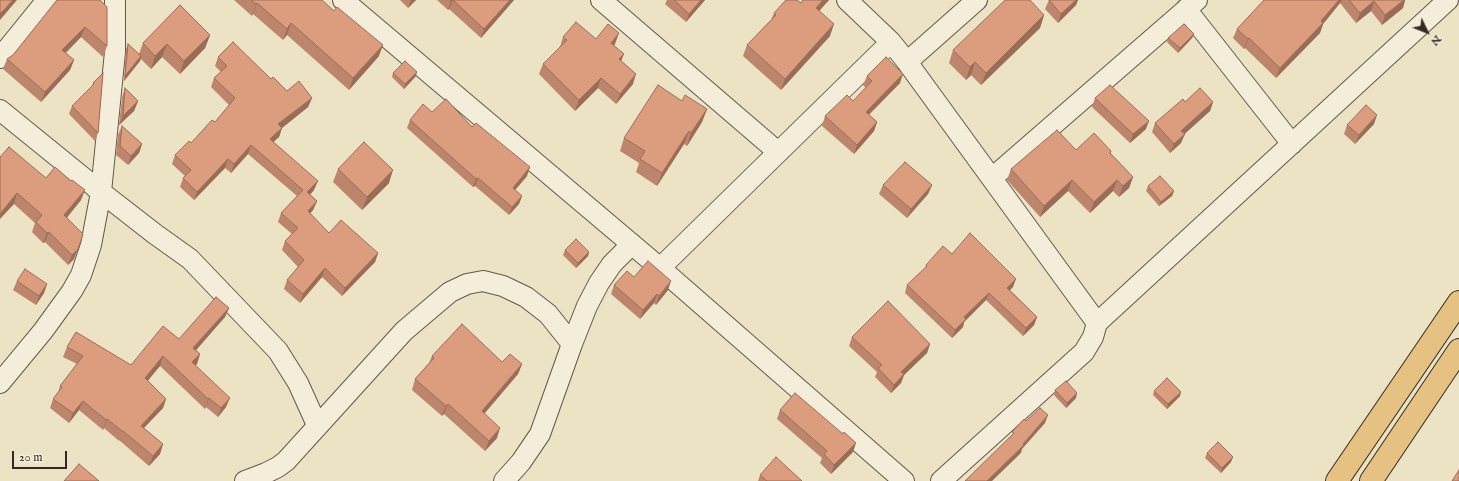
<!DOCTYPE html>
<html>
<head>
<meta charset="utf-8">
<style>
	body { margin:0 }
	#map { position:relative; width:1459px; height:481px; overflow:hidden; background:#ece3c5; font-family:"IM FELL English",serif }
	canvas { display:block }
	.north { position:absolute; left:1407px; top:12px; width:40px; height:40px; -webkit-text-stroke:3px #f3edd9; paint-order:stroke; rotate:133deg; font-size:11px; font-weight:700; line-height:16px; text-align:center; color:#352a23 }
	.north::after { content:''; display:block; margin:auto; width:14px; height:18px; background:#352a23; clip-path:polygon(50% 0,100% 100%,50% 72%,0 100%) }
	.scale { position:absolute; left:12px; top:451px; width:55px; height:18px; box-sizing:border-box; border:2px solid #352a23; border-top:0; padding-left:5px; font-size:12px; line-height:14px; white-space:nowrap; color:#352a23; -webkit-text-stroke:3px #f3edd9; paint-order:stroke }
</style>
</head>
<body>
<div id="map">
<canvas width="1459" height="481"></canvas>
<div class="north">N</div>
<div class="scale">20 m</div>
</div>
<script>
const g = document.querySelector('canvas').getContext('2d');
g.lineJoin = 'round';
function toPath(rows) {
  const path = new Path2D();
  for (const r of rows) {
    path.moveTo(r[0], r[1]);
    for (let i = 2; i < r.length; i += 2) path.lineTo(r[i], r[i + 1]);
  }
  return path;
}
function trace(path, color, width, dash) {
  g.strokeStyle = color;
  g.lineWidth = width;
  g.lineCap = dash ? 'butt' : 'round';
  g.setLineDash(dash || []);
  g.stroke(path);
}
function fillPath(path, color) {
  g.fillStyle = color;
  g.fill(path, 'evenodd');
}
const minor = toPath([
	[343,0,660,268,904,481],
	[601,0,778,152],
	[847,0,891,42,907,62,1097,323,1093,337,1084,352,941,481],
	[1186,9,1292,144],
	[0,58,47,0],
	[907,62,977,0],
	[0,110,101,192,155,234,190,259,278,351,298,383,317,425],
	[992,178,1197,0],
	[660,268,891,42],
	[1097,323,1448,0],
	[0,383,43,331,72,291,81,275,91,245,101,192,115,52,115,0],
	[245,481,266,473,278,467,286,461,404,331,450,292,467,284,483,281,503,286,526,297,548,314,572,344],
	[504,481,521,462,540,434,572,344,587,306,599,283,612,264,632,244]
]);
const highway = toPath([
	[1337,481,1459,302],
	[1371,481,1459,350]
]);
const wall = toPath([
	[57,0,107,46,103,57,81,37,66,53,74,60,70,70,41,102,3,69,7,59,13,55],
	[234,0,322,0,379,56,349,90,287,35,283,40,253,14,252,16],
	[400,0,416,0,408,8],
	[437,0,514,0,481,38,449,9,448,10],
	[667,0,705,0,686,22,665,4],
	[803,0,829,0,819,11,830,36,781,90,743,56,747,45,771,20,774,13,801,3],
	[1049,0,1078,0,1076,5,1058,23,1045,9],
	[1263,0,1405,0,1403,8,1382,25,1371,11,1356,23,1340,3,1323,24,1320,33,1276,78,1245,48,1244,49,1233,38,1237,29,1264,1],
	[1044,15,1040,28,981,85,971,75,966,80,949,63,953,50],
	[1194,34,1192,38,1178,53,1167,42,1168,38],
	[210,35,205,48,180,74,162,57,151,69,141,59,140,61,124,81,126,49,128,44,139,54,143,43],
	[563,37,596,39,615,44,614,45,621,61,633,84,616,104,598,88,575,111,539,74,543,64,560,47],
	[218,57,271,79,287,91,312,98,308,107,282,128,279,137,273,142,314,190,310,195,317,201,313,210,310,214,329,233,378,253,375,262,342,296,322,277,300,303,284,289,287,280,298,267,282,250,285,241,292,234,278,222,281,213,297,196,248,154,231,173,225,168,194,200,180,187,183,178,185,176,172,164,175,155,191,143,215,122,229,105,211,87,214,78,221,72,215,66],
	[103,73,98,133,95,141,69,114,72,106,92,86,93,83],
	[393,73,416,76,404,89,392,77],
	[867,76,900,83,869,115,877,122,874,131,854,154,822,126,825,116,853,101,866,88,863,85],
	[125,88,138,101,134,111,119,125,122,97],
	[1095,98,1146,129,1130,143,1092,107],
	[682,101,707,109,702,122,687,146,684,144,657,186,636,172,639,163,620,151,624,138],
	[1213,102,1210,111,1184,134,1181,143,1170,153,1152,132,1155,123],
	[432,112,472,127,527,176,515,190,522,196,519,204,509,215,475,186,473,187,407,128,410,120],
	[1374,124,1355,144,1344,134,1347,125],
	[122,126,142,144,139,153,128,165,116,155,118,135],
	[1076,150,1111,151,1111,154,1133,177,1129,188,1119,197,1113,191,1090,213,1068,191,1040,217,1007,180,1011,169],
	[0,157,46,178,81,200,67,218,74,259,68,265,45,242,43,243,32,232,35,223,14,204],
	[338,169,389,183,362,210,333,182],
	[883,185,932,185,928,194,907,218,879,194],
	[1148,186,1174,191,1172,196,1159,206,1146,191],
	[565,250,589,252,588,256,576,268,563,255],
	[952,254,1013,287,1010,290,1037,317,1034,325,1023,336,986,300,964,322,963,327,952,338,905,293,907,285,925,268,926,265],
	[634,277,668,290,656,305,654,303,640,319,611,294,614,285],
	[17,281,47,284,44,293,36,305,13,290],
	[229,308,225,317,196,350,200,354,197,364,195,365,226,407,218,417,206,407,205,409,160,366,147,380,166,399,163,408,144,428,163,444,160,454,149,466,119,440,119,441,104,428,103,430,79,410,69,423,50,408,53,399,58,393,60,386,77,364,63,357,67,347,131,365,179,339],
	[852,337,930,344,927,353,904,375,901,383,891,393,875,377,877,372,849,346],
	[432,356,522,364,518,374,484,414,497,438,485,451,444,414,442,416,412,390,415,379,429,363],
	[1055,390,1076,398,1066,408,1054,395],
	[1154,391,1180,396,1167,409,1153,395],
	[780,410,853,452,831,474,820,463,822,458,777,419],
	[1207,453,1231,462,1221,473,1205,458],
	[760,475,802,481,758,481]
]);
const shadedWall = toPath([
	[13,0,17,0,0,20,0,14],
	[411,0,416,0,408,8],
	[453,0,449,9,448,10,451,1],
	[510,0,514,0,481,38,484,29],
	[701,0,705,0,686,22,689,14],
	[823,0,829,0,812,19,816,8],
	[1076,0,1078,0,1076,5,1058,23,1061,14],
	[1339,0,1342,0,1340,3,1323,24,1320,33,1276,78,1280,68],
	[1404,0,1405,0,1403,8,1382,25,1385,15],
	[1374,1,1371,11,1356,23,1360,13],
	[257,3,253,14,252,16,256,4],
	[1044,15,1040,28,981,85,986,73],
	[291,23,287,35,283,40,287,29],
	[834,24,830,36,781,90,785,79],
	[85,27,81,37,58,60,62,50],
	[619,33,615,44,607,53,611,43],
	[1194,34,1192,38,1178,53,1180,48],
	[210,35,205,48,180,74,184,61],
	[1249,38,1245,48,1244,49,1248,39],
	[167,44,162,57,151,69,155,56],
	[383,45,379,56,349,90,353,78],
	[624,54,620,64,619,59],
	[141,56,140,61,124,81,125,76],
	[74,60,70,70,41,102,45,92],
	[975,62,971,75,966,80,970,67],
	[417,72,416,76,404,89,405,84],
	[636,74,633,84,616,104,620,94],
	[903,74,900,83,862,121,866,112],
	[601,78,598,88,575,111,579,100],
	[312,98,308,107,282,128,279,137,267,148,270,139,278,124],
	[138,101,134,111,119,125,123,116],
	[1213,102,1210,111,1178,140,1181,131],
	[707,109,702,122,687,146,691,133],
	[1377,115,1374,124,1355,144,1359,135],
	[1149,121,1146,129,1130,143,1133,134],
	[877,122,874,131,854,154,857,145],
	[689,131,684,144,657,186,662,173],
	[1185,134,1181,143,1170,153,1174,144],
	[142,144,139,153,128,165,131,156],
	[251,145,248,154,231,173,234,164],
	[228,159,225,168,194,200,197,192],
	[530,167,527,176,510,196,513,188],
	[393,170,389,183,362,210,367,197],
	[1133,177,1129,188,1119,197,1123,186],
	[478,178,475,186,473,187,476,179],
	[1072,180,1068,191,1040,217,1044,206],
	[1117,180,1113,191,1090,213,1094,202],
	[318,181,314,190,304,201,307,192],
	[932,185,928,194,907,218,911,209],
	[85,190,81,200,60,225,64,215],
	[1174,191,1172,196,1159,206,1161,202],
	[17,193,14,204,0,219,0,214],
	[522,196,519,204,509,215,512,207],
	[317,201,313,210,304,220,308,211],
	[49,232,45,242,43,243,47,233],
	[78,249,74,259,68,265,72,255],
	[589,252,588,256,576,268,578,263],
	[378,253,375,262,342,296,345,288],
	[325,268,322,277,300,303,303,294],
	[1016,279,1013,287,1004,296,1007,288],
	[671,281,668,290,656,305,659,296],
	[47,284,44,293,36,305,39,296],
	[989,293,986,300,964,322,963,327,952,338,955,330,964,317],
	[657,294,654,303,640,319,643,310],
	[229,308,225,317,190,357,193,348],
	[1037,317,1034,325,1023,336,1026,328],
	[930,344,927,353,904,375,901,383,891,393,894,385,901,372],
	[200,354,197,364,189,372,192,362],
	[163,356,160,366,142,388,145,378],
	[522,364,518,374,478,421,482,411],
	[1181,392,1180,396,1167,409,1168,404],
	[1077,393,1076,398,1066,408,1067,403],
	[209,398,206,407,205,409,208,399],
	[230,398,226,407,218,417,221,408],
	[166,399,163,408,137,435,141,426],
	[83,401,79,410,69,423,73,413],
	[448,404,444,414,442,416,446,406],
	[1048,415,1045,423,1022,449,1021,453,992,481,987,481,1023,444],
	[107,419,104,428,103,430,106,420],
	[500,428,497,438,485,451,489,441],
	[856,443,853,452,831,474,834,465],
	[163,444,160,454,149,466,153,456],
	[1233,457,1231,462,1221,473,1222,468]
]);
const building = toPath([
	[0,0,13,0,0,14,0,0],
	[57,0,100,0,107,7,107,46,85,27,62,50,74,60,45,92,7,59,13,55,57,0],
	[251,0,322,0,334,11,337,7,383,45,353,78,291,23,287,29,257,3,256,4,251,0],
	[450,0,510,0,484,29,453,0,451,1,450,0],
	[674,0,701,0,689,14,674,0],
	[786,0,797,0,801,3,803,0,823,0,816,8,834,24,785,79,747,45,776,15,774,13,786,0],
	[1005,0,1030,0,1044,15,986,73,975,62,970,67,953,50,1005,0],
	[1049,0,1076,0,1061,14,1049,0],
	[1264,0,1339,0,1321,21,1323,23,1280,68,1249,38,1248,39,1237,29,1264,0],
	[1349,0,1404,0,1385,15,1374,1,1360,13,1349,0],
	[180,5,210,35,184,61,167,44,155,56,143,43,180,5],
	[576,22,596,39,608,24,619,33,611,43,624,54,619,59,636,74,620,94,601,78,579,100,543,64,567,40,563,37,576,22],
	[1184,24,1194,34,1180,48,1168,38,1184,24],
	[233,42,271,79,273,77,287,91,299,81,312,98,278,124,282,128,270,139,318,181,307,192,317,201,308,211,329,233,341,220,378,253,345,288,325,268,303,294,287,280,304,260,285,241,298,228,281,213,303,190,251,145,234,164,228,159,197,192,183,178,191,170,175,155,189,141,191,143,212,120,215,122,235,98,214,78,227,66,218,57,233,42],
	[128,44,141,56,125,76,128,44],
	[886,57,903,74,866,112,877,122,857,145,825,116,847,95,853,101,872,81,867,76,886,57],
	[405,61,417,72,405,84,393,73,405,61],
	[103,73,98,133,72,106,94,84,93,83,103,73],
	[658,85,682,101,685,95,707,109,691,133,689,131,662,173,640,159,645,151,624,138,658,85],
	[1110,85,1149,121,1133,134,1095,98,1110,85],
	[125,88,138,101,123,116,125,88],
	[1200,88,1213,102,1181,131,1185,134,1174,144,1155,123,1183,99,1185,102,1200,88],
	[446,99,472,127,476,123,530,167,513,188,522,196,512,207,478,178,476,179,410,120,423,104,432,112,446,99],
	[1366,105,1377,115,1359,135,1347,125,1366,105],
	[122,126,142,144,131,156,120,146,122,126],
	[1057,130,1076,150,1094,133,1111,151,1110,153,1133,177,1123,186,1117,180,1094,202,1072,180,1044,206,1011,169,1057,130],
	[364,142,393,170,367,197,338,169,364,142],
	[9,147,46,178,55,167,71,181,72,180,85,190,64,215,83,234,78,249,72,255,49,232,47,233,36,222,42,215,17,193,0,214,0,157,9,147],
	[905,162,932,185,911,209,883,185,905,162],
	[1160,176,1174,191,1161,202,1148,186,1160,176],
	[970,233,1016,279,1007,288,1037,317,1026,328,989,293,964,317,966,319,955,330,907,285,927,266,926,265,943,246,952,254,970,233],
	[576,239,589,252,578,263,565,250,576,239],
	[648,261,671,281,659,296,657,294,643,310,614,285,627,271,634,277,648,261],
	[25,269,47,284,39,296,17,281,25,269],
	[216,297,229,308,193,348,200,354,192,362,230,398,221,408,209,398,208,399,163,356,145,378,166,399,141,426,163,444,153,456,123,431,122,431,107,419,106,420,83,401,73,413,53,399,62,387,60,386,83,356,67,347,76,332,131,365,163,326,179,339,216,297],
	[888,301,930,344,901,372,904,374,894,385,878,368,882,365,852,337,888,301],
	[462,324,502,362,510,354,522,364,482,411,500,428,489,441,448,404,446,406,415,379,434,358,432,356,462,324],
	[1167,378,1181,392,1168,404,1154,391,1167,378],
	[1066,381,1077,393,1067,403,1055,390,1066,381],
	[795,393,843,434,844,432,856,443,834,465,824,454,827,451,780,410,795,393],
	[1040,408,1048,415,1023,444,1024,445,987,481,965,481,1014,433,1012,432,1024,419,1026,421,1040,408],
	[1218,442,1233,457,1222,468,1207,453,1218,442],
	[776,457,802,481,767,481,760,475,776,457],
	[79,464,99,481,64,481,79,464],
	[1459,470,1459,481,1452,481,1459,470]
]);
trace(minor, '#63584c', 22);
trace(highway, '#352a23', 24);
trace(minor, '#f3edd9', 20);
trace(highway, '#e6c282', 22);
fillPath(wall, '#bd866c');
fillPath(shadedWall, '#9a6d58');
fillPath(building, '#dc9c7e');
trace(building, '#9a6d58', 1);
</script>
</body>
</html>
